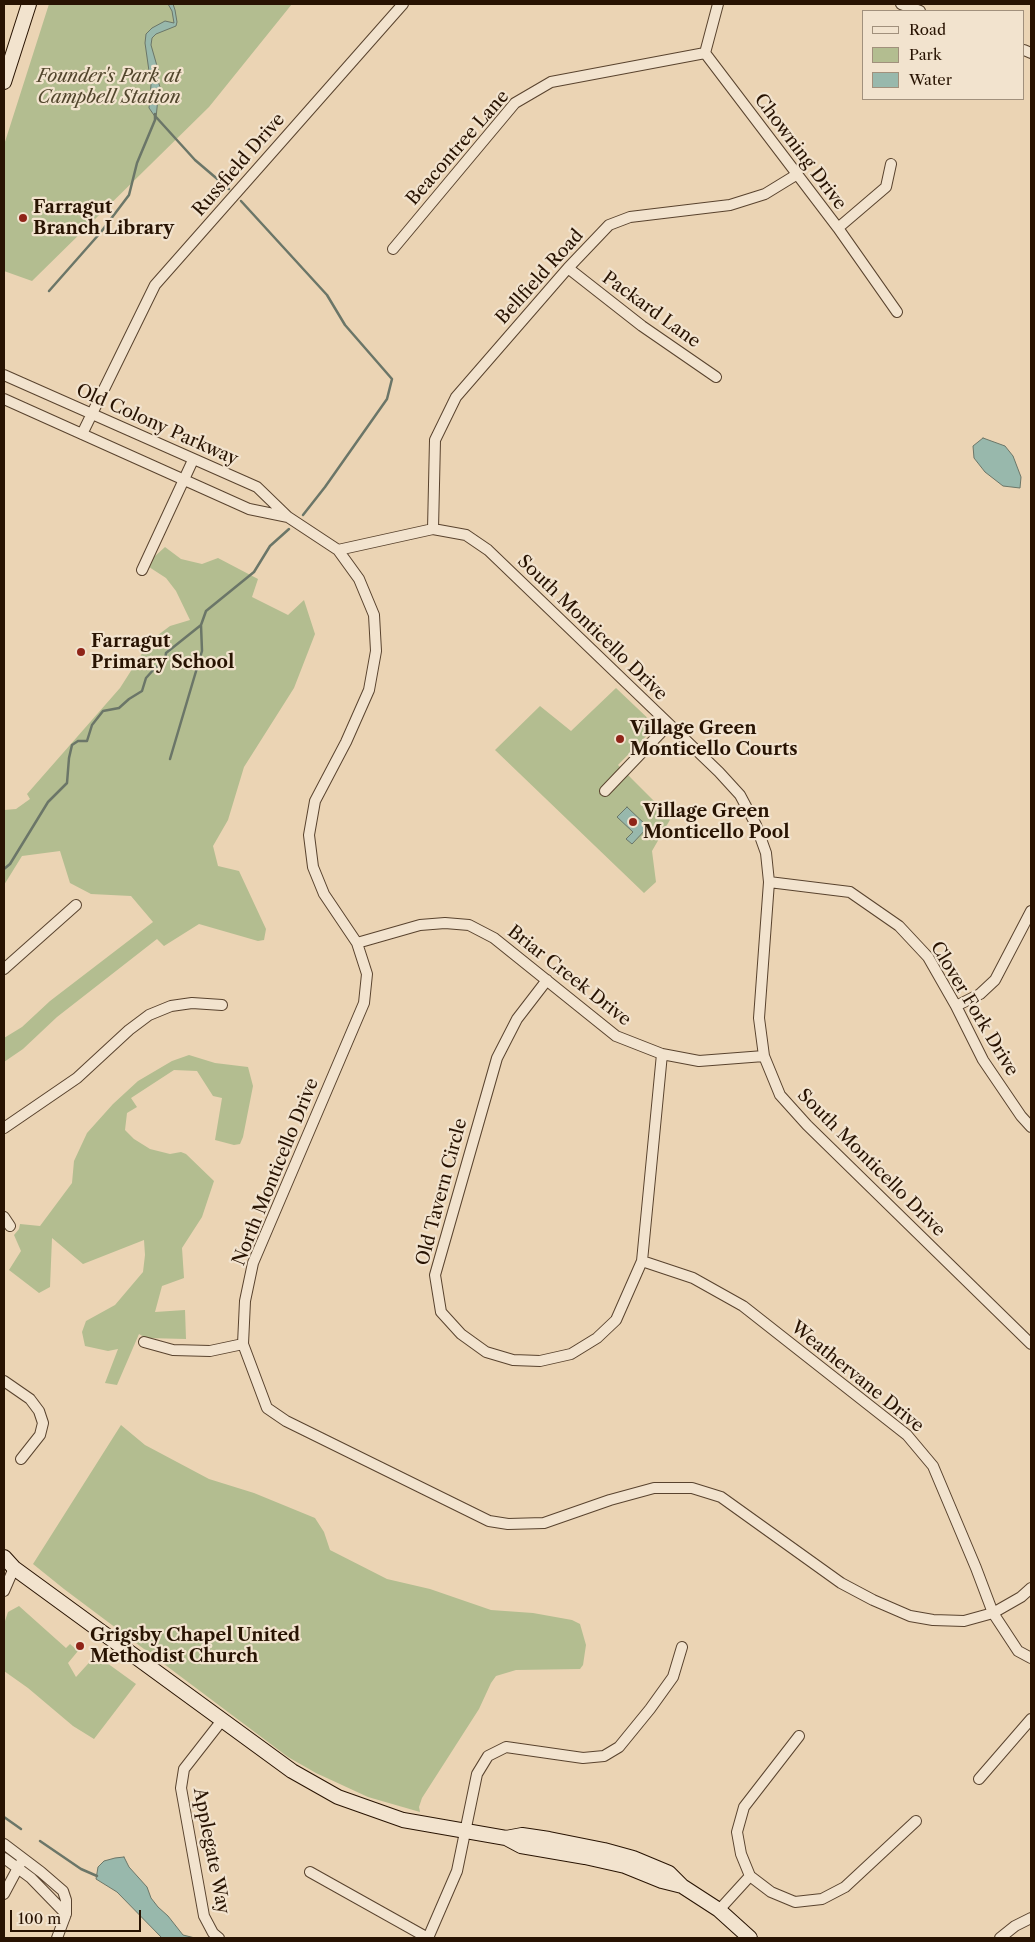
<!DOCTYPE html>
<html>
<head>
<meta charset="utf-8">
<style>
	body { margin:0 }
	#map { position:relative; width:1035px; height:1942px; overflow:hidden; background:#ebd4b4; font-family:"Libre Caslon Text",serif }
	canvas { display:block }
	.frame { position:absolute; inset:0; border:5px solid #281302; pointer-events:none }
	.legend { position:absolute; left:862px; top:10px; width:162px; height:90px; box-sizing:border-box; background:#f2e3ce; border:1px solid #a1907c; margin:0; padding:6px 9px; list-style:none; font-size:15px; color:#281302 }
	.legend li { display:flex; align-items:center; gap:10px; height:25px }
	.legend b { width:25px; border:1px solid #a1907c }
	.scale { position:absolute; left:10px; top:1910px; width:131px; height:22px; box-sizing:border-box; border:2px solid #281302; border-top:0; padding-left:6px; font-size:15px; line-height:18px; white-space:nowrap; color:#281302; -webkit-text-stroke:4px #f2e3ce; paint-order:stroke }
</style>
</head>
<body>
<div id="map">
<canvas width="1035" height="1942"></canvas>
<div class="frame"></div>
<ul class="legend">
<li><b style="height:6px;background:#f2e3ce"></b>Road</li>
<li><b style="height:14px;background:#b3bd90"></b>Park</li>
<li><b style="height:14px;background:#98b8ac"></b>Water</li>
</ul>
<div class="scale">100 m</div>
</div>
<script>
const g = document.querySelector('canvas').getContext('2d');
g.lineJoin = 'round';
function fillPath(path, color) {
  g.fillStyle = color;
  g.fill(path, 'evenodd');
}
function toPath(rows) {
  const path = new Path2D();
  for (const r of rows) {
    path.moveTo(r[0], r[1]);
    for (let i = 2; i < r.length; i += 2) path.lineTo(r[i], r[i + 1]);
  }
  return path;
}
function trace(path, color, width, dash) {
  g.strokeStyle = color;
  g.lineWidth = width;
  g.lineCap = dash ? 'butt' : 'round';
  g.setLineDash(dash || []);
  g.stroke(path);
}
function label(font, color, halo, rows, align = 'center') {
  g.font = font + ' "Libre Caslon Text",serif';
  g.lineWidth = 4.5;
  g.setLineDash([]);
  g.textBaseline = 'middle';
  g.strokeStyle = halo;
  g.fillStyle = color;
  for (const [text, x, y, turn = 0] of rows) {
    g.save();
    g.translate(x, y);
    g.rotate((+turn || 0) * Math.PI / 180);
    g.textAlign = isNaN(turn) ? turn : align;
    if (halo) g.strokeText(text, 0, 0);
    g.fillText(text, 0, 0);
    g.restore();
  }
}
const green = toPath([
	[49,4,292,4,209,107,32,281,4,271,4,145],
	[165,547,181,559,202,564,218,558,258,579,252,597,288,615,304,600,315,634,294,688,244,767,228,820,213,846,218,866,239,871,266,929,264,940,258,941,199,924,164,946,157,939,57,1017,23,1049,4,1062,4,1038,22,1027,50,1001,153,922,131,896,91,894,70,883,60,851,22,856,4,885,4,810,16,809,30,799,27,794,120,688,150,641,170,626,190,620,176,591,166,578,149,567,154,557],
	[616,688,656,726,618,765,671,818,652,851,656,882,644,893,495,750,540,706,571,731],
	[189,1055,215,1063,248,1067,253,1086,243,1137,240,1144,234,1145,215,1140,222,1098,213,1096,197,1071,174,1070,131,1098,137,1107,127,1113,125,1130,134,1139,150,1149,170,1154,181,1152,186,1154,214,1181,202,1217,182,1248,184,1278,162,1286,155,1312,185,1310,186,1339,146,1338,139,1334,117,1385,105,1383,118,1349,108,1351,85,1346,82,1332,86,1321,115,1305,143,1272,145,1255,144,1240,83,1264,52,1238,50,1287,39,1293,9,1270,21,1251,14,1235,19,1229,20,1224,40,1226,72,1183,74,1161,87,1133,113,1104,138,1081,172,1061],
	[121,1425,145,1445,209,1479,254,1493,315,1518,324,1532,330,1550,387,1579,430,1589,491,1610,533,1613,572,1620,580,1624,586,1645,583,1665,580,1669,516,1670,496,1676,491,1683,479,1709,422,1798,419,1807,420,1812,368,1797,316,1773,288,1757,64,1589,33,1564],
	[19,1606,66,1648,70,1644,78,1651,68,1663,76,1677,96,1655,136,1684,94,1739,73,1726,28,1688,4,1671,4,1624,8,1612]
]);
const water = toPath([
	[168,4,173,4,175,10,177,22,176,26,156,34,152,38,151,45,159,73,158,81,160,87,157,90,158,98,156,118,149,108,151,85,145,43,146,34,152,28,165,21,174,23,172,11,168,4],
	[983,438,1005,446,1013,456,1021,477,1020,488,1003,486,985,472,974,458,973,446,983,438],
	[627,807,648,827,632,844,626,839,633,832,617,817,627,807],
	[124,1857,129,1867,147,1887,151,1898,158,1907,168,1916,183,1935,195,1938,162,1938,117,1892,96,1879,98,1867,104,1861,115,1858,124,1857]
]);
const stream = toPath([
	[156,117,195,160,229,189],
	[241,201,327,295,345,325,392,379,387,399,325,487,303,515],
	[49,291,101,232,129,195,137,163,155,120,155,114],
	[170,759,202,651,201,625,206,611,254,572,270,546,289,529],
	[4,869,10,864,48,802,67,783,69,758,72,745,78,741,87,741,92,725,103,711,119,708,129,699,142,691,146,678,155,668,165,661,166,653,201,625],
	[4,1817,21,1829],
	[40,1841,81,1869,97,1876]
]);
const street = toPath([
	[718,4,705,53,838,228,897,312],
	[901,4,920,11],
	[1024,50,1031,53],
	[838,228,886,187,891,164],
	[393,249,515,103,551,82,705,53],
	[568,268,642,326,716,377],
	[4,375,257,487,288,517,338,550,359,579,374,615,376,651,369,690,346,742,315,801,309,835,313,867,324,894,357,943,367,974,364,1003,253,1263,245,1301,243,1344,267,1408,286,1421,489,1521,508,1524,544,1523,610,1500,654,1488,692,1488,721,1497,841,1583,873,1600,910,1616,933,1620,964,1621,993,1613,1021,1597,1031,1588],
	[4,399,249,509,288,517],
	[82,434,155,285,403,4],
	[433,529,435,440,456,397,568,268,609,225,630,217,730,205,765,194,796,175],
	[338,550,433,529,466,535,488,550,719,772,740,795,756,825,766,853,769,882,759,1018,764,1056,780,1095,807,1125,1031,1344],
	[142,570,193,460],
	[605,791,669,724],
	[769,882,850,892,899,926,928,957,956,1006,983,1060,1021,1116,1031,1127],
	[357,943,420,925,445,923,469,925,494,938,616,1036,662,1054,699,1061,764,1056],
	[4,969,76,905],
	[547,980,517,1019,497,1058,435,1275,441,1312,461,1334,486,1352,513,1360,540,1361,571,1354,597,1338,616,1320,642,1261,662,1054],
	[956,1006,980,994,995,980,1031,911],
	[4,1128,77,1078,129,1030,149,1015,171,1006,192,1003,222,1005],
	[4,1217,10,1226],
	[642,1261,693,1278,743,1306,907,1435,933,1466,976,1568,993,1613,1018,1651,1031,1658],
	[144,1342,173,1350,210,1351,243,1344],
	[4,1381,30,1399,39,1411,43,1423,40,1435,21,1459],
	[4,1591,14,1568],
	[799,1736,744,1807,737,1832,741,1854,750,1876,771,1892,795,1902,822,1899,845,1887,916,1821],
	[979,1779,1031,1719],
	[4,1844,41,1872,63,1891,66,1900,66,1914,57,1938],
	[4,1858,31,1878,66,1914],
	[310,1872,428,1938],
	[4,1894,20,1864],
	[719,1910,750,1876],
	[219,1938,213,1933,204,1916,181,1788,184,1769,223,1719],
	[428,1938,457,1871,477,1774,488,1756,506,1747,583,1758,604,1756,619,1747,650,1709,673,1677,682,1647],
	[1000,1938,1015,1926,1031,1918]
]);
const secondary = toPath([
	[4,82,29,4],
	[4,1557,14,1568,292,1771,338,1797,403,1820,506,1838,522,1835,549,1839,604,1850,633,1858,669,1873,682,1886,719,1910,750,1938],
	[506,1838,521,1846,585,1857,625,1866,662,1881,682,1886]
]);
const markers = [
	[23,218,5,"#8f2418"],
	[81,652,5,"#8f2418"],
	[620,739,5,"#8f2418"],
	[633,822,5,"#8f2418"],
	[80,1646,5,"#8f2418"]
];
const parkNames = [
	["Founder's Park at",109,77],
	["Campbell Station",109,98]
];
const streetNames = [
	["Beacontree Lane",458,148,-49],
	["Chowning Drive",800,152,53],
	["Russfield Drive",239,165,-49],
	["Bellfield Road",540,277,-48],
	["Packard Lane",651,310,36],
	["Old Colony Parkway",157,425,24],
	["South Monticello Drive",592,628,44],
	["Briar Creek Drive",569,976,38],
	["Clover Fork Drive",974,1009,59],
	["South Monticello Drive",871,1163,45],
	["North Monticello Drive",276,1172,-68],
	["Old Tavern Circle",442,1192,-75],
	["Weathervane Drive",857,1377,39],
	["Applegate Way",211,1851,79]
];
const poiNames = [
	["Farragut",33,208],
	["Branch Library",33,229],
	["Farragut",91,642],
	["Primary School",91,663],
	["Village Green",630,729],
	["Monticello Courts",630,750],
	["Village Green",643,812],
	["Monticello Pool",643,833],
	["Grigsby Chapel United",90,1636],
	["Methodist Church",90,1657]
];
fillPath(green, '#b3bd90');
fillPath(water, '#98b8ac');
trace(water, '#6b7668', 1);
trace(stream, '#6b7668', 2.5);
trace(street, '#59432e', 12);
trace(secondary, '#281302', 16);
trace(street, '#f2e3ce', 10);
trace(secondary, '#f2e3ce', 14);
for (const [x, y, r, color] of markers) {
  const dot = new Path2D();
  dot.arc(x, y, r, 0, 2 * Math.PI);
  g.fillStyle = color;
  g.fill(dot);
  trace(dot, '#f2e3ce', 2);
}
label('italic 18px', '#52462d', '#f2e3ce', parkNames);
label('18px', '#281302', '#f2e3ce', streetNames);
label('bold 18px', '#281302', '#f2e3ce', poiNames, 'left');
</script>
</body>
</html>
